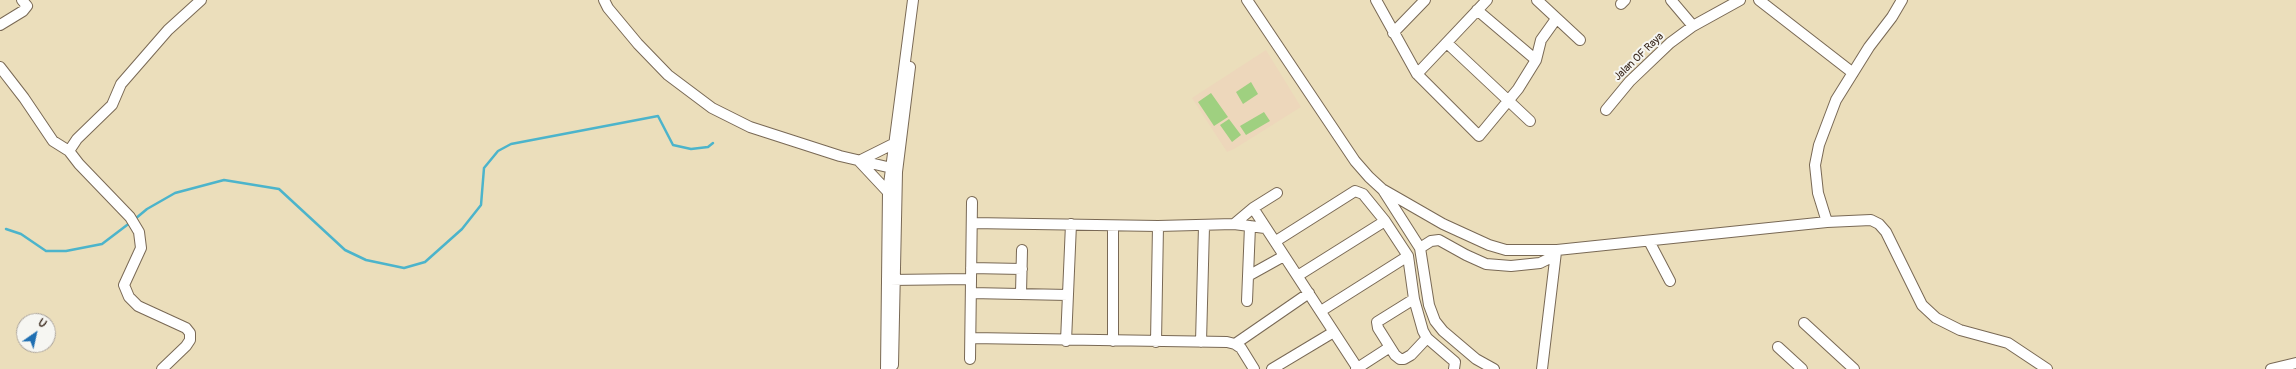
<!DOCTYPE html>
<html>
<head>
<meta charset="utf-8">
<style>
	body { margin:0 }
	#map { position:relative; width:2296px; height:369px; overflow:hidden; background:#ebdebb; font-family:Pangolin,sans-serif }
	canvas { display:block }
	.north { position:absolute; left:16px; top:313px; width:40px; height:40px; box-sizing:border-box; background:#f6f6f2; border:1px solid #aba49d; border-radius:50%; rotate:34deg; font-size:11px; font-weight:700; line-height:16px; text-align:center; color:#3b2a1e }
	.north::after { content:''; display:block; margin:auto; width:14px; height:18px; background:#1f6fb2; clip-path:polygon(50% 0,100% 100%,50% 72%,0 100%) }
</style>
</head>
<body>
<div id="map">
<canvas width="2296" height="369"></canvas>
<div class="north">U</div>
</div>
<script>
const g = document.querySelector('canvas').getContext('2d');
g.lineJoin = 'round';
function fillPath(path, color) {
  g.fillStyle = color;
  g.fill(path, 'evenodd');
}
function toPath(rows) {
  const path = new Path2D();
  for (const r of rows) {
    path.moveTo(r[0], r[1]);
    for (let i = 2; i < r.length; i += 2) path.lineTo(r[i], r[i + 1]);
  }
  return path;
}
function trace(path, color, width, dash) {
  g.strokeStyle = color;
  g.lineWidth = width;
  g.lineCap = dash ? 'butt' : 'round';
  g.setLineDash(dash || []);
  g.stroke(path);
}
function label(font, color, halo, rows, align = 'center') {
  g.font = font + ' Pangolin,sans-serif';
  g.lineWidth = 4;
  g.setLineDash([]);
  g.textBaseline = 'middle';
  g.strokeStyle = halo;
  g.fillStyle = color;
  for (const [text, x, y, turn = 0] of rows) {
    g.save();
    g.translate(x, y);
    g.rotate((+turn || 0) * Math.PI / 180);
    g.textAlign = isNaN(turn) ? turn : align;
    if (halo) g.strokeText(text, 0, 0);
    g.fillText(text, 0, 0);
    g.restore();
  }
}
const built = toPath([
	[1266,50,1301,107,1234,149,1227,152,1192,98]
]);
const green = toPath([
	[1251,82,1258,94,1243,104,1236,92],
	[1211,93,1228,117,1214,126,1198,102],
	[1264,112,1270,121,1246,135,1240,126],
	[1229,119,1241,135,1232,142,1220,125]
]);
const stream = toPath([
	[135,219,147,209,175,193,224,180,279,189,345,250,366,260,404,268,425,262,462,229,481,205,484,168,498,151,511,144,658,116,673,145,691,149,708,147,713,143],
	[6,229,21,234,46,251,66,251,102,244,131,222]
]);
const minor = toPath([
	[604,0,608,8,638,44,668,75,712,108,750,127,840,156,896,169],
	[1247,0,1355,161,1369,177,1382,189,1403,201,1443,224,1489,245,1506,250,1557,250,1827,222,1871,220,1879,224,1886,232,1922,305,1936,318,1960,330,2008,343,2047,369],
	[1376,0,1417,74,1479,136,1518,89,1536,60,1541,40,1556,19],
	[1537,0,1580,40],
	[1671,0,1693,26],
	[1759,0,1853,73],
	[1621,4,1625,0],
	[1477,10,1536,60],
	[0,25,23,11,27,6,22,0],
	[1393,33,1425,0],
	[1447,43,1530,121],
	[0,67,24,98,53,141,69,151],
	[1417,74,1487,0],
	[1606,110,1630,81,1670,43,1693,26,1740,0],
	[1383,190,1420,248,1429,305,1435,321,1443,331,1476,359,1494,369],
	[888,192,859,161,893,144],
	[1253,208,1277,193],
	[1827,222,1818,193,1815,165,1819,145,1836,100,1869,47,1892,17,1902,0],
	[972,223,1158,226,1234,224,1265,228],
	[1234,224,1253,208,1358,369],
	[1276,241,1355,191,1363,194,1385,221,1408,256,1414,299,1423,331,1427,338,1455,362,1454,369],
	[1649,241,1670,281],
	[1420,248,1431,241,1439,240,1466,255,1486,264,1511,266,1540,263,1554,256],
	[971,268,1022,269],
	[1299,275,1385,221],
	[1248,276,1284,256],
	[889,280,971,279],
	[971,293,1068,295],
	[1021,293,1022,250],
	[1414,299,1377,322,1378,328,1395,355,1400,359,1404,359,1411,355,1427,338],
	[1247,301,1250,226],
	[1321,311,1408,256],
	[1804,323,1854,369],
	[971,338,1227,342,1235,344,1241,348,1254,369],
	[1066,341,1071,224],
	[1113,341,1113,226],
	[1156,342,1158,226],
	[1201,342,1204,226],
	[1235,344,1309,293],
	[1778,347,1802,369],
	[970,359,972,202],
	[893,365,897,172,910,67],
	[162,369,186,346,190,340,190,333,186,328,138,306,129,297,124,285,141,248,139,232,130,217,79,164,69,151,77,139,112,105,121,84,168,30,201,0],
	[886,369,888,192,913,0],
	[1272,369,1332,333],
	[1356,369,1390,347],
	[1542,369,1556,252],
	[2271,369,2296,363]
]);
const streetNames = [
	["Jalan OF Raya",1639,57,-44]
];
fillPath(built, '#edd7bb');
fillPath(green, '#9fd080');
trace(stream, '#4cb4cb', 2.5);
trace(minor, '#796955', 12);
trace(minor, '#fff', 10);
label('11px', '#3b2a1e', '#f6f6f2', streetNames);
</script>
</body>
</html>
